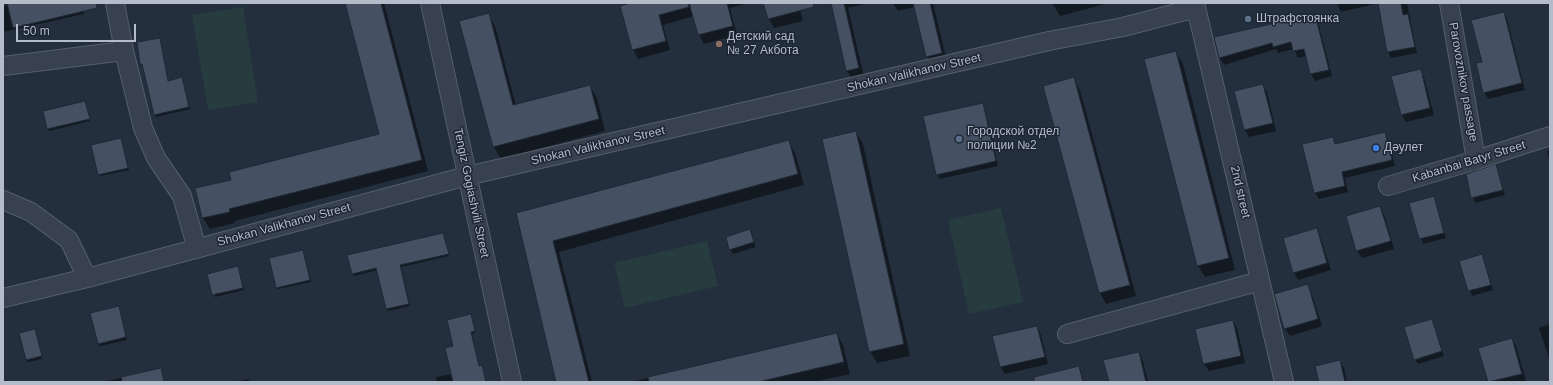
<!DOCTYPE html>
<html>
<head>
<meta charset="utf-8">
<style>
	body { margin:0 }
	#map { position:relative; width:1553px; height:385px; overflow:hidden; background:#242f3e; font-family:Arial,sans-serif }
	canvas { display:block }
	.frame { position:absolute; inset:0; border:4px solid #b4bcc9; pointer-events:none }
	.scale { position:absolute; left:16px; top:24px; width:120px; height:18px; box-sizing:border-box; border:2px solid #b4bcc9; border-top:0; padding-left:5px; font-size:12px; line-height:14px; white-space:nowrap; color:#b4bcc9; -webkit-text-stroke:3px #1d2633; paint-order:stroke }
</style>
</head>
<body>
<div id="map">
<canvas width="1553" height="385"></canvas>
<div class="frame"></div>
<div class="scale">50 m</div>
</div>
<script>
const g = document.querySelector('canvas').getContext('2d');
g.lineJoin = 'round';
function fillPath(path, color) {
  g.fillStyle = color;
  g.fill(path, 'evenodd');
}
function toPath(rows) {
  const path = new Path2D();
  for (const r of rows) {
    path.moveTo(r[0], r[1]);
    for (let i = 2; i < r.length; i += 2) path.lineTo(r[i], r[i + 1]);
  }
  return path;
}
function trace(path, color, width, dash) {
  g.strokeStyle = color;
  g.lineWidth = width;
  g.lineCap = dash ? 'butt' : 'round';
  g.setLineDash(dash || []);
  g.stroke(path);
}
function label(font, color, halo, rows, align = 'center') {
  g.font = font + ' Arial,sans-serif';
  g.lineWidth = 3;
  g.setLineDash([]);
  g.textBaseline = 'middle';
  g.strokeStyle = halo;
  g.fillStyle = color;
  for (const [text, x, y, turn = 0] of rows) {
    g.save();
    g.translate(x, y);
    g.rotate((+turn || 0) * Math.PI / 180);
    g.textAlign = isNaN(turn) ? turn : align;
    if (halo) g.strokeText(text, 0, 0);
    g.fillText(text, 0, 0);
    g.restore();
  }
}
const green = toPath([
	[243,7,258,102,208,110,192,15],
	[1001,208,1023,302,969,314,948,220],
	[707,241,718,286,625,308,614,263]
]);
const shadow = toPath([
	[16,3,81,3,84,14,3,32,3,6],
	[346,3,384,3,428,171,235,221,235,223,210,229,203,218,196,189,232,180,380,134],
	[634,3,749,3,730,8,737,35,704,44,699,34,694,16,663,25,670,50,638,59,633,49],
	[764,3,798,3,803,21,774,28,769,19],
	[832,3,869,3,848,8,864,77,853,80,847,71],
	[893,3,933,3,947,62,932,66,927,56,915,7,898,11],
	[1052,3,1109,3,1060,16],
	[1337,3,1407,3,1417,53,1391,58,1388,52,1379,3,1341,12],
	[1504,13,1507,19,1525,90,1488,99,1484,92,1483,63],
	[488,15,495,26,516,106,590,86,597,98,605,131,501,159,494,147,460,22],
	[1314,15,1318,22,1332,76,1315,81,1311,74,1307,56,1298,58,1294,49,1278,53,1276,49,1224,65,1220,58,1215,38],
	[160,39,168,82,182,78,190,109,156,117,144,66,141,64],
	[1176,52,1183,64,1235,270,1205,277,1198,266],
	[1420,70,1424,77,1434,115,1406,122,1402,115],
	[1073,79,1080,90,1136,296,1106,304,1100,293],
	[1263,85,1267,92,1276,131,1249,137,1245,130,1235,92],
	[85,102,90,121,49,131,44,111],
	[982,104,985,109,998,166,940,179,937,174],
	[856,132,863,144,910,356,877,363,870,351],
	[1384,133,1388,140,1395,166,1345,178,1348,192,1319,199,1315,193,1333,138,1336,145],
	[120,139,129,170,100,176,99,174],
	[788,141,795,153,804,185,559,252,592,382,557,382,517,214],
	[1550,150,1550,163,1547,151],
	[1496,166,1505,195,1475,203,1467,175],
	[1433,197,1446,238,1423,244,1411,204],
	[1379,207,1384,214,1394,249,1362,258,1357,251,1347,217],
	[1316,229,1320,236,1331,270,1298,280,1294,273,1284,239],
	[749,231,756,247,733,254,730,249],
	[443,234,449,256,401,267,410,306,388,311,378,270,354,276,352,273],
	[303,251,311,282,278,289,277,287],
	[1481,256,1493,290,1472,296,1460,262],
	[238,267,244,290,215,297,208,274],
	[1307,285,1311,292,1322,326,1290,336,1285,329,1275,295],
	[120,310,127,340,100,346,99,344],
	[472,318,475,333,472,334,479,367,482,367,483,369,486,382,437,382,436,377,452,374,454,347],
	[1432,320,1444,356,1418,364,1415,359],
	[1233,321,1237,328,1245,363,1209,371,1204,364],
	[1550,324,1550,361,1539,328],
	[1037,327,1041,335,1048,364,1005,374,1001,367,994,337],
	[35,330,42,359,28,362,26,360],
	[837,334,843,345,850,374,814,382,631,382],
	[1512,339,1516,346,1526,381,1489,382,1480,348],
	[1139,353,1143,361,1148,382,1110,382],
	[1339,361,1344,368,1347,382,1320,382],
	[1079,367,1084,382,1056,382],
	[160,369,164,382,103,382],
	[248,379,250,382,234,382]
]);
const building = toPath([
	[7,3,96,3,97,8,13,28,7,3],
	[345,3,381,3,422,160,229,209,230,212,202,218,195,188,231,180,229,172,379,134,345,3],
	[630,3,688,3,689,7,659,15,666,41,632,50,620,6,630,3],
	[689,3,727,3,733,26,698,35,689,3],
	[763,3,813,3,814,7,768,19,763,3],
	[831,3,844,3,859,68,846,71,831,3],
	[913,3,930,3,942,53,926,57,913,3],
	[1378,3,1401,3,1403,15,1408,14,1415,47,1387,52,1378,3],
	[1504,12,1522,83,1483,93,1476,63,1482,62,1471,20,1504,12],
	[489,13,513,105,590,85,599,119,493,147,459,21,489,13],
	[1315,14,1329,70,1310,74,1304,49,1293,51,1291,42,1273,47,1272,43,1219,58,1214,37,1315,14],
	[160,38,168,81,182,77,189,107,154,115,142,64,140,64,137,42,160,38],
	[1176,51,1229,258,1197,266,1144,59,1176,51],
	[1421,69,1430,108,1401,115,1391,76,1421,69],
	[1074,77,1130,285,1099,293,1043,86,1074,77],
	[1263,84,1273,123,1244,130,1234,91,1263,84],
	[85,101,90,119,47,129,43,111,85,101],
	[983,103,996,161,936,175,923,116,983,103],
	[856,131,904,344,869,352,822,139,856,131],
	[1385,132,1392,160,1342,172,1345,186,1314,193,1302,144,1333,137,1335,144,1385,132],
	[121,138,128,168,98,175,91,145,121,138],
	[789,140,798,174,553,241,589,382,556,382,516,213,789,140],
	[1496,164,1503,190,1471,198,1466,174,1496,164],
	[1434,196,1444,233,1419,239,1409,203,1434,196],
	[1380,206,1391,241,1356,251,1346,216,1380,206],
	[1317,228,1327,263,1293,273,1283,238,1317,228],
	[750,229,754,242,729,250,726,237,750,229],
	[443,233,449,254,400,265,409,304,386,309,376,268,352,274,347,255,443,233],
	[303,250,310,280,276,288,269,258,303,250],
	[1482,254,1491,285,1468,291,1459,261,1482,254],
	[238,266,243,288,212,295,207,274,238,266],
	[1308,284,1318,319,1284,329,1274,294,1308,284],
	[119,306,126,337,98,344,90,313,119,306],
	[471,314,475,331,471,332,479,366,482,365,486,382,453,382,445,348,453,346,447,320,471,314],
	[1432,319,1442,351,1414,360,1404,327,1432,319],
	[1233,320,1241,356,1203,364,1195,329,1233,320],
	[1037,326,1045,357,1000,367,992,336,1037,326],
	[35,329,42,356,26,360,19,333,35,329],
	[837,333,844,362,758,382,649,382,648,377,837,333],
	[1512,338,1522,374,1488,382,1478,348,1512,338],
	[1139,352,1146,382,1109,382,1103,360,1139,352],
	[1340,360,1345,382,1319,382,1315,366,1340,360],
	[1079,366,1083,382,1034,382,1034,377,1079,366],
	[161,368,164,382,122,382,121,377,161,368]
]);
const minor = toPath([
	[115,3,124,51,143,128,156,158,182,196,197,249],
	[430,3,512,382],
	[1195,3,1284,382],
	[1449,3,1476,160],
	[3,66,124,51],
	[1388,186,1476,160,1550,136],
	[3,200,31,212,69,240,87,278],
	[3,298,87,278,467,176,1049,41,1123,27,1196,8],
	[1067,334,1260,281]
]);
const markers = [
	[1248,19,4,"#5c6f8a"],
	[719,44,4,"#8d6e63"],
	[959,139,4,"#5c6f8a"],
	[1376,148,4,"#3f7fe0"]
];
const poiNames = [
	["Штрафстоянка",1256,19],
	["Детский сад",727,37],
	["№ 27 Акбота",727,51],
	["Городской отдел",967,132],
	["полиции №2",967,146],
	["Дәулет",1384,148]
];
const streetNames = [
	["Shokan Valikhanov Street",914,73,-13],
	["Parovoznikov passage",1463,82,80],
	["Shokan Valikhanov Street",598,146,-13],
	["Kabanbai Batyr Street",1469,162,-17],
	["2nd street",1240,192,77],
	["Tengiz Gogiashvili Street",471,193,78],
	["Shokan Valikhanov Street",284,225,-15]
];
fillPath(green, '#263c3f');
fillPath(shadow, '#0007');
fillPath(building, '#455162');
trace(building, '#1f2835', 1);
trace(minor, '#565f6c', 20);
trace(minor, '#38414e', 18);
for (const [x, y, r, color] of markers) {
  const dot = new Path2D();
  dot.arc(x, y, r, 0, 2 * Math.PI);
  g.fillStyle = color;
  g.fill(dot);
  trace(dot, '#1d2633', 1.5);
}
label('12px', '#b4bcc9', '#1d2633', poiNames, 'left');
label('12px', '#b4bcc9', '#1d2633', streetNames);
</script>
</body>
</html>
